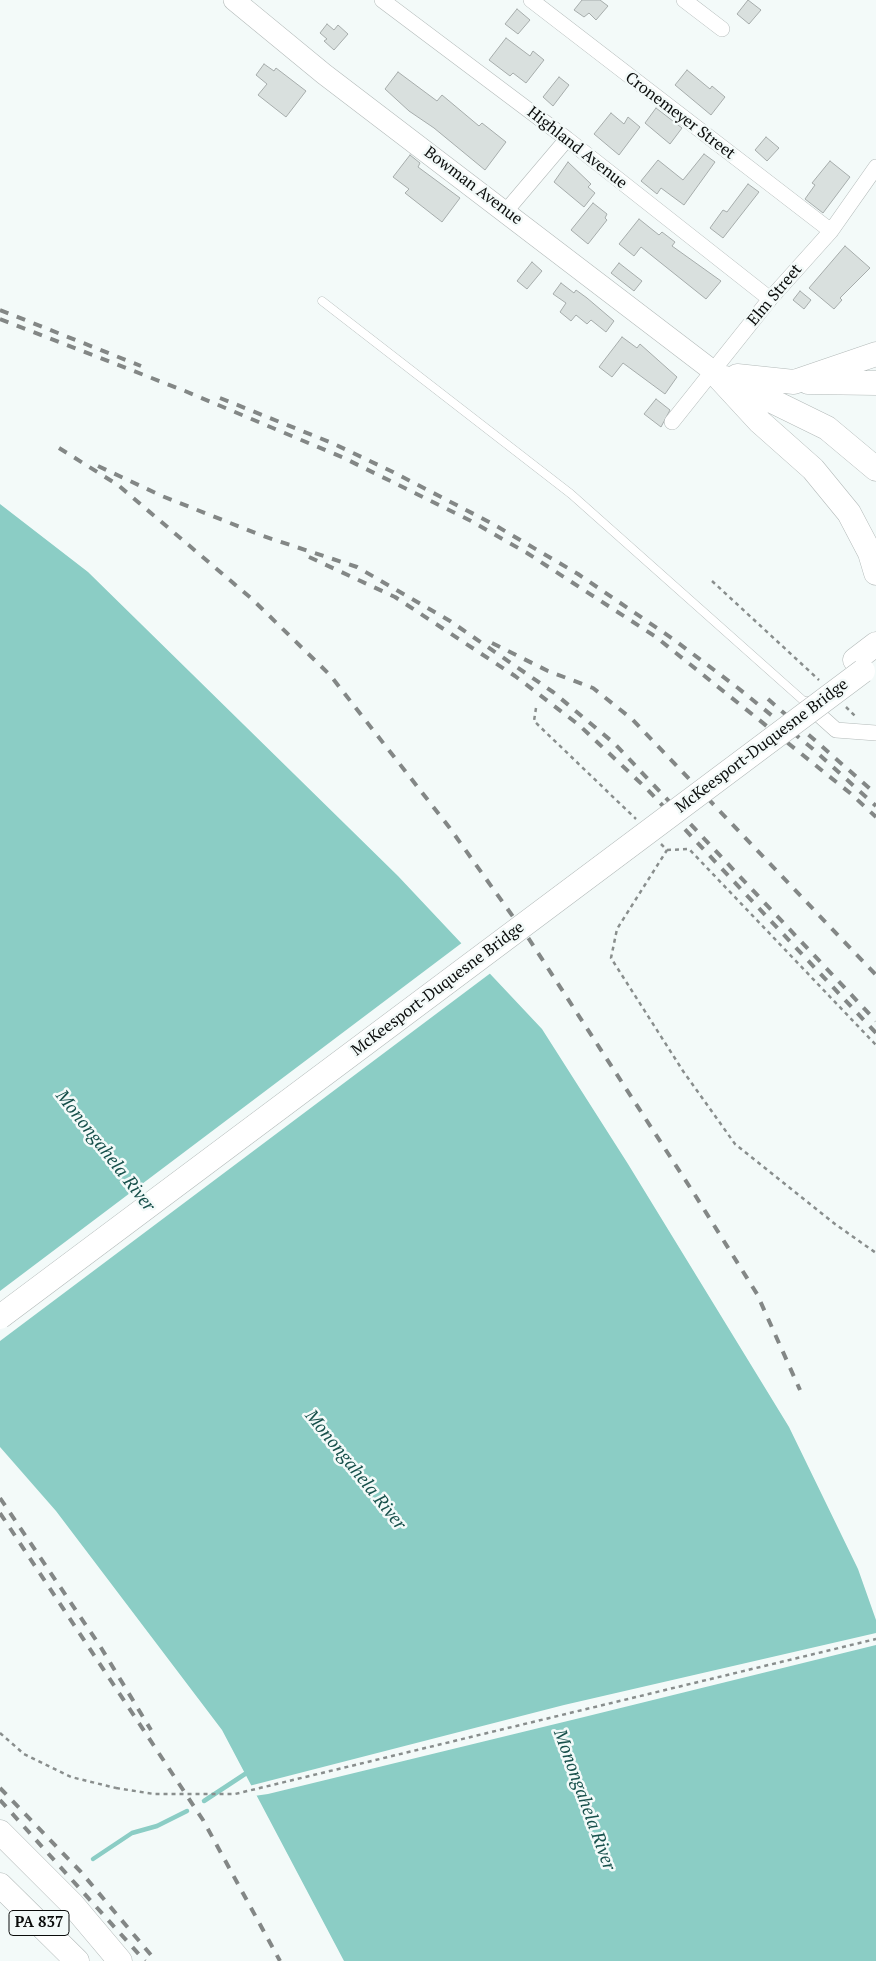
<!DOCTYPE html>
<html>
<head>
<meta charset="utf-8">
<style>
	body { margin:0 }
	canvas { display:block; background:#f3faf9 }
</style>
</head>
<body>
<canvas width="876" height="1961"></canvas>
<script>
const g = document.querySelector('canvas').getContext('2d');
g.lineJoin = 'round';
function fillPath(path, color) {
  g.fillStyle = color;
  g.fill(path, 'evenodd');
}
function toPath(rows) {
  const path = new Path2D();
  for (const r of rows) {
    path.moveTo(r[0], r[1]);
    for (let i = 2; i < r.length; i += 2) path.lineTo(r[i], r[i + 1]);
  }
  return path;
}
function trace(path, color, width, dash) {
  g.strokeStyle = color;
  g.lineWidth = width;
  g.lineCap = dash ? 'butt' : 'round';
  g.setLineDash(dash || []);
  g.stroke(path);
}
function label(font, color, halo, rows, align = 'center') {
  g.font = font + ' "PT Serif",serif';
  g.lineWidth = 5;
  g.setLineDash([]);
  g.textBaseline = 'middle';
  g.strokeStyle = halo;
  g.fillStyle = color;
  for (const [text, x, y, turn = 0] of rows) {
    g.save();
    g.translate(x, y);
    g.rotate((+turn || 0) * Math.PI / 180);
    g.textAlign = isNaN(turn) ? turn : align;
    if (halo) g.strokeText(text, 0, 0);
    g.fillText(text, 0, 0);
    g.restore();
  }
}
const water = toPath([
	[0,504,88,572,398,876,542,1029,628,1164,789,1427,858,1569,876,1620,876,1961,344,1961,222,1730,56,1511,0,1447]
]);
const pier = toPath([
	[463,942,492,972,0,1341,0,1291],
	[876,1633,876,1645,580,1718,268,1794,254,1796,249,1786,564,1705]
]);
const stream = toPath([
	[204,1801,245,1774],
	[93,1859,132,1833,157,1826,187,1811]
]);
const building = toPath([
	[582,0,600,0,608,6,596,20,589,13,584,17,574,10,582,0],
	[748,0,761,10,749,24,737,14,748,0],
	[517,9,530,20,518,34,505,24,517,9],
	[327,24,334,30,338,25,348,34,334,50,324,41,327,39,320,33,327,24],
	[506,38,530,56,533,51,544,60,526,83,513,73,510,76,489,60,506,38],
	[264,64,274,71,276,68,306,91,286,117,258,95,267,84,256,75,264,64],
	[687,70,710,89,712,86,725,97,711,115,675,85,687,70],
	[398,72,437,101,442,95,479,126,482,123,506,142,485,170,434,128,409,111,385,89,398,72],
	[559,77,569,85,553,106,543,97,559,77],
	[656,108,682,128,670,144,645,123,656,108],
	[611,113,624,124,628,117,640,127,619,155,594,134,611,113],
	[766,137,779,148,767,161,755,150,766,137],
	[704,154,715,162,684,205,661,188,657,194,641,181,658,160,683,180,704,154],
	[410,155,420,163,418,167,460,198,442,222,405,193,409,189,393,177,410,155],
	[830,161,850,177,823,213,805,199,815,185,812,183,830,161],
	[568,162,591,184,588,187,595,193,584,207,554,182,568,162],
	[748,184,759,192,723,238,710,228,723,210,727,212,748,184],
	[593,203,607,214,605,218,607,220,588,244,571,230,593,203],
	[639,219,659,235,662,232,675,242,672,246,721,281,706,299,641,247,634,256,619,244,639,219],
	[845,246,870,268,840,298,842,300,834,309,809,288,845,246],
	[532,262,542,271,527,289,517,281,532,262],
	[619,263,642,281,634,291,611,273,619,263],
	[561,283,574,293,576,290,587,298,614,321,606,332,591,320,587,324,576,315,571,321,560,312,566,303,553,294,561,283],
	[800,291,811,300,804,309,793,300,800,291],
	[622,337,637,348,640,344,677,377,665,394,623,363,612,377,599,367,622,337],
	[656,399,670,410,661,427,644,414,656,399]
]);
const path = toPath([
	[712,581,819,680],
	[846,707,856,717],
	[536,708,534,721,636,819],
	[661,844,667,850,617,929,611,958,683,1071,735,1144,835,1224,876,1253],
	[667,850,689,849,876,1045],
	[0,1733,24,1754,71,1777,116,1788]
]);
const lane = toPath([
	[322,301,571,494,806,703]
]);
const street = toPath([
	[382,0,567,139,770,299],
	[531,0,831,231],
	[684,0,722,29],
	[506,211,567,139],
	[672,422,770,299,831,231,876,167],
	[807,704,836,730,876,733]
]);
const secondary = toPath([
	[234,0,324,74,713,371]
]);
const primary = toPath([
	[713,371,760,422,813,469,849,513,870,553,876,573],
	[737,376,794,382,876,354],
	[725,378,827,428,876,469],
	[808,382,876,383],
	[855,660,876,644],
	[0,1832,72,1904,120,1961],
	[0,1885,77,1961]
]);
const rail = toPath([
	[0,310,141,366],
	[0,319,185,391,344,458,471,521,527,553,656,637,850,793,876,817],
	[220,398,332,443,393,472,493,524,578,574,673,639,738,688,813,749,876,806],
	[59,448,118,485,252,599,330,675,449,827,529,939,695,1195,757,1294,800,1390],
	[98,466,162,496,263,536,357,567,450,621,553,692,615,744,876,1021],
	[309,557,395,597,515,676,579,725,647,789,876,1033],
	[492,643,548,671,593,688,632,719,876,975],
	[768,699,876,794],
	[0,1498,100,1646,151,1730],
	[0,1513,203,1820,280,1961],
	[0,1788,81,1872,156,1961],
	[0,1800,145,1961]
]);
const pathBridge = toPath([
	[116,1788,154,1794,235,1794,876,1639]
]);
const primaryBridge = toPath([
	[0,1317,863,671]
]);
const shields = [
	[39,1923,60]
];
const shieldNames = [
	["PA 837",39,1923]
];
const streetNames = [
	["Cronemeyer Street",680,116,37],
	["Highland Avenue",577,148,38],
	["Bowman Avenue",473,186,37],
	["Elm Street",775,295,-50],
	["McKeesport-Duquesne Bridge",762,746,-37],
	["McKeesport-Duquesne Bridge",438,989,-37]
];
const waterNames = [
	["Monongahela River",105,1151,52],
	["Monongahela River",355,1470,51],
	["Monongahela River",584,1800,70]
];
fillPath(water, '#8bcdc5');
fillPath(pier, '#f3faf9');
trace(stream, '#8bcdc5', 4.5);
fillPath(building, '#d9e0de');
trace(building, '#a6acab', 1);
trace(lane, '#b3bab9', 9);
trace(street, '#b3bab9', 16);
trace(secondary, '#b3bab9', 22);
trace(primary, '#b3bab9', 25);
trace(path, '#898e8d', 2.5, [4, 4]);
trace(lane, '#fff', 8);
trace(street, '#fff', 15);
trace(secondary, '#fff', 21);
trace(primary, '#fff', 24);
trace(rail, '#838786', 4, [9, 9]);
trace(primaryBridge, '#b3bab9', 25, []);
trace(pathBridge, '#898e8d', 2.5, [4, 4]);
trace(primaryBridge, '#fff', 24);
for (const [x, y, w] of shields) {
  const box = new Path2D();
  box.roundRect(x - w / 2, y - 12.5, w, 25, 4);
  g.fillStyle = '#f3faf9';
  g.fill(box);
  trace(box, '#0b0d0c', 1);
}
label('bold 15px', '#0b0d0c', null, shieldNames);
label('16px', '#0b0d0c', '#f3faf9', streetNames);
label('italic 18px', '#17504b', '#f3faf9', waterNames);
</script>
</body>
</html>
